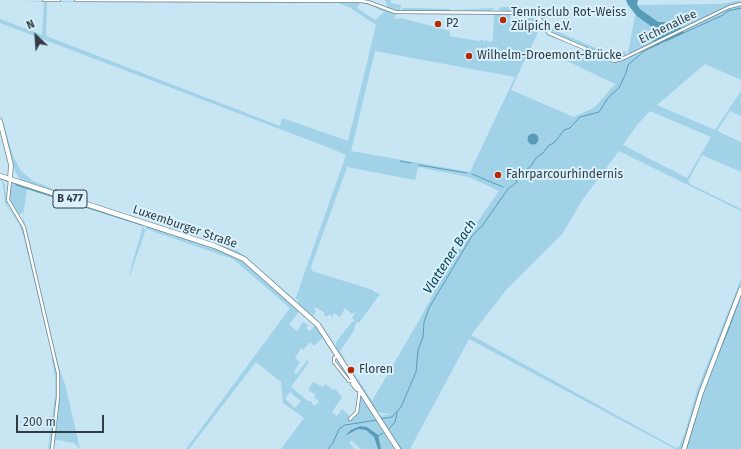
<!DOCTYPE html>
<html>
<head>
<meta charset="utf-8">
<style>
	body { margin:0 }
	#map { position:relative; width:741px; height:449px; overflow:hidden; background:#c7e5f2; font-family:"Fira Sans",sans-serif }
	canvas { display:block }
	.north { position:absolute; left:16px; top:16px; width:40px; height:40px; -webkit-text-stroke:3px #d9f1fc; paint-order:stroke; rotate:335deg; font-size:11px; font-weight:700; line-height:16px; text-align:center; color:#313d42 }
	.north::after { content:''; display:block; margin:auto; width:14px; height:18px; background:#313d42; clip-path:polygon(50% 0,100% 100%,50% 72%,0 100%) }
	.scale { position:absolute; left:16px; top:415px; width:88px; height:18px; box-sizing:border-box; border:2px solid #313d42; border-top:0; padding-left:5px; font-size:12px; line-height:14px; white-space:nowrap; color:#313d42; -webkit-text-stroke:3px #d9f1fc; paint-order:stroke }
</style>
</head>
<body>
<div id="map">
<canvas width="741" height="449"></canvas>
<div class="north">N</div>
<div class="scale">200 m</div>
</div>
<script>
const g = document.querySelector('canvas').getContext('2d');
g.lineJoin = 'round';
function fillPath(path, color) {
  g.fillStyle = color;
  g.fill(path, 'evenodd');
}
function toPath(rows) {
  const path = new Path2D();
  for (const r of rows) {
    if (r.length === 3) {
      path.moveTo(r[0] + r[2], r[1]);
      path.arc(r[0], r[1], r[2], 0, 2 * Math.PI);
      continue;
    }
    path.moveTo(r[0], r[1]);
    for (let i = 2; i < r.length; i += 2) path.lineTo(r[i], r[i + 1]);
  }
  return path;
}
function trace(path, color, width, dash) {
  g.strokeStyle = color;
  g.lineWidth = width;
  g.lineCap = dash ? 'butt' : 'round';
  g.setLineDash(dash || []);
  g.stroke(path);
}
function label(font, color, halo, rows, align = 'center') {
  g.font = font + ' "Fira Sans",sans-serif';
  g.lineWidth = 4;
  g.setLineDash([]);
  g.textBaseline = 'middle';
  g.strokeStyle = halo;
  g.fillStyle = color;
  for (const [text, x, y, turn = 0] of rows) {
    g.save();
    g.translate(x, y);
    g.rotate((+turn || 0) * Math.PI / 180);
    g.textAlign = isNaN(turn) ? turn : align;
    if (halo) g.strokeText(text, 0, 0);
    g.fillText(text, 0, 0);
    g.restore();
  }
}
const green = toPath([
	[385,0,391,0,391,3,401,5,400,11,388,8],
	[23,1,364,2,397,14,394,19,401,18,450,31,450,36,478,41,483,40,485,43,485,40,491,42,493,39,494,14,512,14,510,16,510,22,524,22,524,16,515,16,515,14,531,14,537,17,546,32,564,42,548,36,540,27,530,50,587,59,589,53,570,44,614,62,627,58,732,7,741,6,741,80,705,64,657,105,715,130,741,91,741,116,730,111,717,131,741,142,741,172,702,155,688,181,690,184,741,209,741,211,619,151,583,199,563,233,507,289,471,335,676,448,679,447,685,432,697,390,741,279,741,286,682,449,675,449,469,339,410,449,399,449,379,416,391,414,380,413,374,409,347,362,336,348,336,342,352,322,355,321,352,318,356,312,352,314,345,308,340,317,334,313,332,317,330,314,326,317,324,315,325,313,315,307,314,309,316,311,313,316,298,304,298,299,294,301,250,262,234,251,21,181,15,171,0,111,13,156,21,171,33,181,76,198,238,251,295,300,346,155,330,148,0,23,0,19,42,35,44,2],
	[47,2,338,3,349,7,376,25,348,141,282,118,280,126,46,36],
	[360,3,370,5,384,12,375,20,357,8],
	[375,51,515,77,470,172,351,151],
	[527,55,567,61,615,84,595,107,574,117,511,90],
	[650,111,711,137,687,178,623,145,637,125],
	[347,167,415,180,418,167,469,177,499,191,464,241,436,288,421,317,372,401,340,351,355,329,354,328,355,325,357,322,359,323,380,294,373,291,373,290,312,271,311,267],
	[736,1,741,1,741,3,731,5,630,54,628,53,637,5,721,4],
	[503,7,535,7,542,12,548,23,554,30,612,55,626,51,625,56,613,60,550,32,534,12,501,11,498,9],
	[402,8,413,8,450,9,450,11,403,11],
	[493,8,494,9,491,11,454,10],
	[0,178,5,184,6,199,8,206,23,228,57,372,57,400,51,449,48,449,55,396,55,379,52,360,53,359,24,238,19,224,5,203,3,184],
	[17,183,143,225,144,230,148,226,225,251,241,259,293,306,300,310,289,325,297,331,303,322,308,325,306,328,310,331,315,325,324,336,314,346,310,342,303,350,301,348,295,358,300,362,294,372,297,374,307,360,309,362,291,387,308,401,311,401,314,406,319,402,314,397,316,395,308,390,313,382,323,387,325,384,333,390,335,389,342,397,332,412,337,416,342,409,351,417,356,411,359,395,356,412,353,416,348,419,349,420,356,414,360,394,394,449,381,449,376,434,367,427,360,426,357,427,347,436,358,429,367,430,374,437,378,449,361,449,352,441,349,441,354,449,281,449,304,418,283,403,281,382,256,362,189,449,186,449,290,308,233,259,146,229,130,275,129,275,143,226,27,189,23,216,59,368,65,384,80,449,74,443,58,440,55,441,53,449,59,400,59,373,23,219,23,212,19,215,9,200,10,188,13,184],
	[290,392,301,401,295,408,285,399],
	[741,292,741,449,685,449,697,407]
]);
const water = toPath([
	[626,0,638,0,637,5,640,9,658,22,677,22,684,33,655,46,651,37,652,27,637,16,628,5],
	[533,139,5.5],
	[360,426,367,427,378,435,381,449,378,449,374,437,366,430,358,429,345,436,351,430]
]);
const stream = toPath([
	[666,41,723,15,728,11,741,8],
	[400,161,411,163],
	[419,165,467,173],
	[472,174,503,187],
	[16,185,142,225],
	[149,227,167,233],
	[176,236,217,249],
	[731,323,737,305],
	[717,357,730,326],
	[381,419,392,417,401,407,416,372,418,350,423,337,424,322,429,308,472,236,482,226,508,189,516,183,518,177,531,166,536,158,543,153,548,146,555,142,564,130,570,128,580,117,599,112,608,98,619,88,626,73,628,65,644,51,659,44],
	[388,430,395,422,397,413],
	[378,436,383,433],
	[687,447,696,417],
	[328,449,333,443,339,429,345,425,377,420]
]);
const street = toPath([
	[44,0,59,0],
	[76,0,361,1,368,2,395,12,531,13,537,15,549,33,614,61,622,59,729,7,741,4],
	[10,180,8,200,24,227,58,373,58,397,52,449],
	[338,356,334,358,334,362,349,381,353,381],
	[350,419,357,412,360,389,357,390,352,384,354,379]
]);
const secondary = toPath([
	[0,121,11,165,10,179],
	[684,449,701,393,741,289]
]);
const primary = toPath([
	[0,176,215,246,244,259,318,325,398,449]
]);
const markers = [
	[503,20,4,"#b42901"],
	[438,24,4,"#b42901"],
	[469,56,4,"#b42901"],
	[498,175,4,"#b42901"],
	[351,370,4,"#b42901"]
];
const shields = [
	[70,199,34]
];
const shieldNames = [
	["B 477",70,199]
];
const poiNames = [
	["Tennisclub Rot-Weiss",511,13],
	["Zülpich e.V.",511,27],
	["P2",446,24],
	["Wilhelm-Droemont-Brücke",477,56],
	["Fahrparcourhindernis",506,175],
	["Floren",359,370]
];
const streetNames = [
	["Eichenallee",668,27,-26],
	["Luxemburger Straße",185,227,19]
];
const waterNames = [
	["Vlattener Bach",450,257,-57]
];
fillPath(green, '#a1d2e7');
fillPath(water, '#589cb8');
trace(stream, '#589cb8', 1);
trace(street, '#6b8793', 4);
trace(secondary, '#6b8793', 5.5);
trace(primary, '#6b8793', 6);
trace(street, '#fff', 2.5);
trace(secondary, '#fff', 4);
trace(primary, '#fff', 4.5);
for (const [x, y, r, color] of markers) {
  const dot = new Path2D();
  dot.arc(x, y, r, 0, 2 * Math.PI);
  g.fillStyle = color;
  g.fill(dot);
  trace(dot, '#d9f1fc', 1.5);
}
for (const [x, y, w] of shields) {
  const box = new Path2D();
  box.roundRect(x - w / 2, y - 9, w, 18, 3);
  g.fillStyle = '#d9f1fc';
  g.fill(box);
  trace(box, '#313d42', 1);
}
label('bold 11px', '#313d42', null, shieldNames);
label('12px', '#313d42', '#d9f1fc', poiNames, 'left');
label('12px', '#313d42', '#d9f1fc', streetNames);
label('italic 13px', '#003e52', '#d9f1fc', waterNames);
</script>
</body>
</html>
